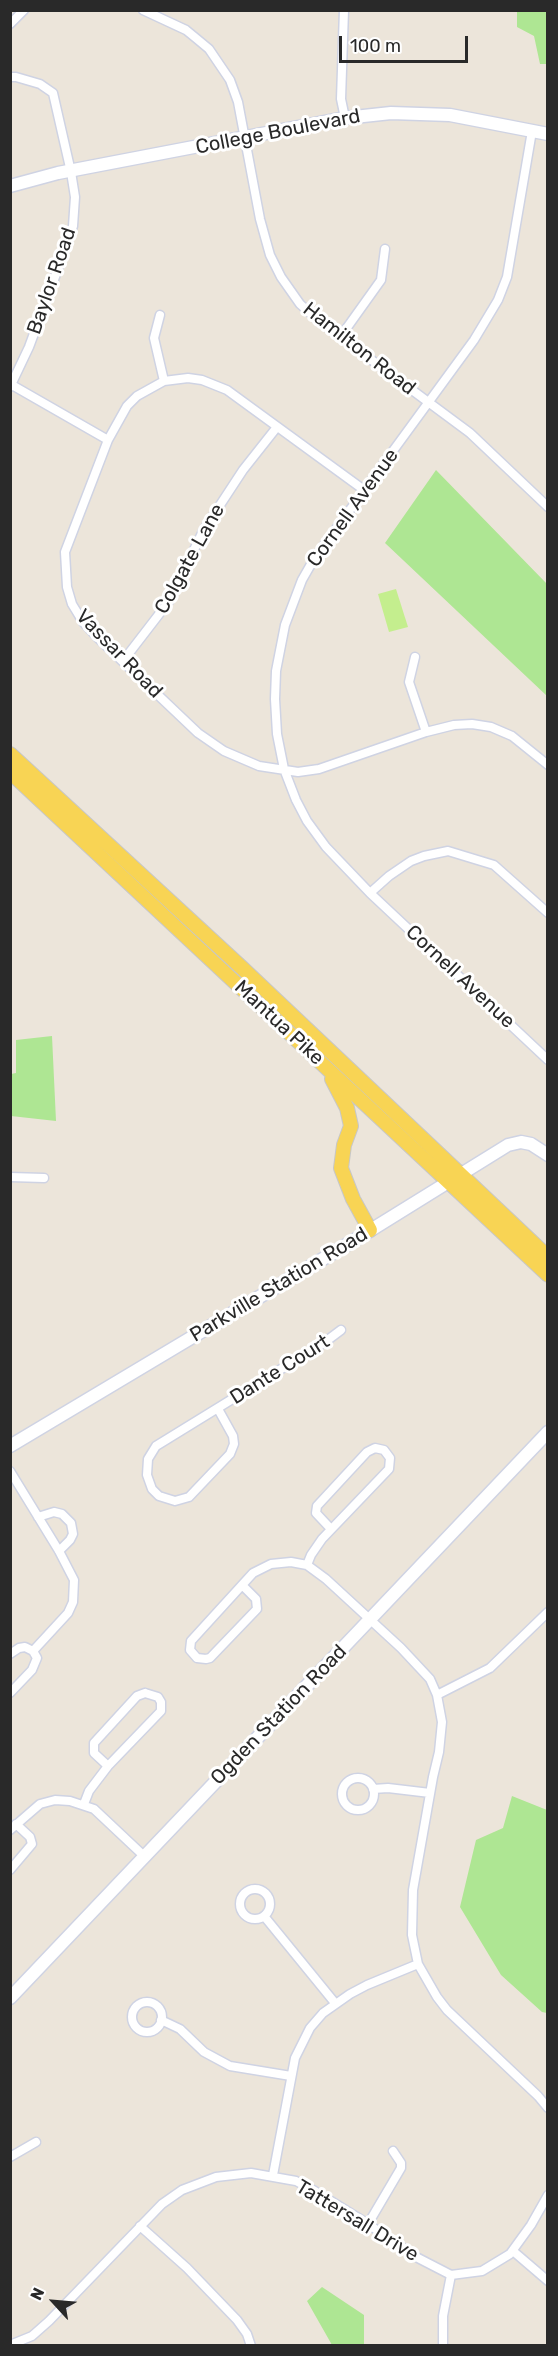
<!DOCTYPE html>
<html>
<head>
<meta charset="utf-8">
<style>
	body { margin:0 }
	#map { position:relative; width:558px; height:2356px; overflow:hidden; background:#ece5da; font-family:Rubik,sans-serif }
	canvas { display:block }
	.frame { position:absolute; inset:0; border:12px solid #292929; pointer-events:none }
	.north { position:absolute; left:24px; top:2272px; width:60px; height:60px; -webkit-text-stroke:4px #fff; paint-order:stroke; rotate:296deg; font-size:16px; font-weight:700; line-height:24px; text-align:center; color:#292929 }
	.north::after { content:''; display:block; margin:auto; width:21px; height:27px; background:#292929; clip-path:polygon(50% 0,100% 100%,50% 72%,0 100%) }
	.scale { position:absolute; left:339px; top:36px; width:129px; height:27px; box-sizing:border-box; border:3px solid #292929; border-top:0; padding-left:8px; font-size:18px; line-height:21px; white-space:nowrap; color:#292929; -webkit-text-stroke:4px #fff; paint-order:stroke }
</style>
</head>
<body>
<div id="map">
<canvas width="558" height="2356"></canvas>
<div class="frame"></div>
<div class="north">N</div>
<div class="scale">100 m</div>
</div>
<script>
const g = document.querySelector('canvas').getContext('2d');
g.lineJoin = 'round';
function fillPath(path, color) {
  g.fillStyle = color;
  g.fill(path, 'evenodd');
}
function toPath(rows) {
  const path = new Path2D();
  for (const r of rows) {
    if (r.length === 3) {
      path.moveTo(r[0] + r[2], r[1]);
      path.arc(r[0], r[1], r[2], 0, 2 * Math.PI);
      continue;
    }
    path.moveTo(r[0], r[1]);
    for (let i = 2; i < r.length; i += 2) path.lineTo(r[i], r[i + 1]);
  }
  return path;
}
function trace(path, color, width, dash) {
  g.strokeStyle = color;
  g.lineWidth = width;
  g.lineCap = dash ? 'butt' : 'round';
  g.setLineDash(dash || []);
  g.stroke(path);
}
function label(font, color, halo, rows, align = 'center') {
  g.font = font + ' Rubik,sans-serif';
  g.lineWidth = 6;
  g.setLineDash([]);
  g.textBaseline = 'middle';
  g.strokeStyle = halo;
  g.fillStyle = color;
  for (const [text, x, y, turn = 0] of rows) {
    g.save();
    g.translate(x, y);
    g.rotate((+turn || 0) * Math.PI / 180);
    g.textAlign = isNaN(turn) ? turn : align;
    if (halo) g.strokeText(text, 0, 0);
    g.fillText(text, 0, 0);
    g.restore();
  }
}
const green = toPath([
	[517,11,547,11,547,64,540,64,534,36,517,27],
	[436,470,547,584,547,696,385,543],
	[52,1036,56,1121,11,1116,11,1074,16,1073,16,1040],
	[512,1796,547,1810,547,2013,542,2012,501,1975,460,1907,476,1840,503,1828],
	[322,2287,364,2315,364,2345,332,2345,307,2301]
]);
const pitch = toPath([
	[396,589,408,627,389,632,378,594]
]);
const street = toPath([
	[143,10,186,30,197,39,209,49,230,80,238,102,260,219,270,255,281,277,300,304,319,321,470,433,548,507],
	[344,10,341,99,345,118],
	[10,24,24,10],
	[10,77,16,77,40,84,53,93,71,172,75,197,73,226,66,247,29,347,10,387],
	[532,131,507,277,498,300,474,340,314,559,302,580,285,625,276,671,275,699,277,734,284,769,296,800,307,821,326,847,370,893,548,1060],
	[160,315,154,338,164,381],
	[341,336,381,280,385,249],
	[12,385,108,440],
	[364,490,227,390,202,380,188,378,164,381,137,396,127,406,108,440,65,552,67,587,72,604,83,622,98,638,198,733,224,751,259,766,298,772,319,769,426,732,454,725,472,724,491,727,512,736,548,765],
	[415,657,409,682,426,732],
	[123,661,170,600,203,531,243,470,277,427],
	[370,893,389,876,411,861,424,856,448,851,494,865,548,913],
	[10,1177,44,1178],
	[218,1409,233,1436,234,1444,230,1454,189,1497,175,1501,159,1496,152,1489,147,1475,148,1459,156,1446,325,1342,341,1330],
	[10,1471,59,1551,74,1580,73,1602,68,1613,33,1651],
	[38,1517,54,1512,62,1514,71,1523,73,1534,70,1540,59,1551],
	[307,1565,311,1555,322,1539,389,1469,390,1458,384,1450,375,1448,367,1452,317,1506,316,1513,331,1529],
	[242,1585,256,1599,257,1609,210,1658,206,1659,197,1658,190,1650,191,1641,253,1573,271,1564,291,1562,307,1565,326,1579,401,1648,430,1679,437,1695,442,1722,439,1752,433,1777,413,1890,412,1935,418,1964,437,1997,447,2010,538,2096,548,2108],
	[10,1654,19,1648,25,1647,33,1651,37,1658,32,1670,10,1693],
	[145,1693,158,1697,161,1702,161,1711,108,1766,94,1753,94,1743,137,1696,145,1693],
	[437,1695,490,1668,548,1612],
	[358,1794,16],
	[373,1789,388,1788,430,1793],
	[84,1804,89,1791,108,1766],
	[10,1830,40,1804,55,1800,70,1801,94,1809,144,1856],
	[10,1870,32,1844,30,1837,16,1824],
	[255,1904,15],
	[264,1916,335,2003],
	[147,2017,15],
	[161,2020,180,2029,204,2052,230,2066,291,2076],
	[10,2157,36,2142],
	[273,2175,295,2058,310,2028,323,2013,350,1994,367,1985,418,1964],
	[368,2224,401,2168,401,2163,393,2151],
	[140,2226,187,2268,237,2320,247,2334,251,2346],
	[513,2251,548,2281],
	[10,2345,32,2336,49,2321,162,2204,182,2190,216,2177,251,2173,296,2181,313,2190,368,2224,418,2258,451,2275,482,2271,510,2254,531,2225,548,2195],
	[443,2346,443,2316,451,2275]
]);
const secondary = toPath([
	[10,186,58,173,345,118,391,113,450,115,548,134],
	[10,1446,358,1238,508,1145,521,1142,531,1144,548,1155],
	[10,1998,548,1432]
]);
const primary = toPath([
	[10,754,241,967,548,1257],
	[10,772,548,1275],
	[332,1079,347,1108,351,1126,344,1145,341,1168,353,1199,370,1230]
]);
const streetNames = [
	["College Boulevard",278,132,-11],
	["Baylor Road",52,281,-71],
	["Hamilton Road",359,349,38],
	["Cornell Avenue",353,508,-54],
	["Colgate Lane",190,559,-61],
	["Vassar Road",119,654,46],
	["Cornell Avenue",460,977,43],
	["Mantua Pike",279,1023,43],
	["Parkville Station Road",279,1285,-31],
	["Dante Court",280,1370,-32],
	["Ogden Station Road",279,1715,-46],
	["Tattersall Drive",357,2221,31]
];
fillPath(green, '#aee693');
fillPath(pitch, '#c4ee8e');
trace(street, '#cfd3e3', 11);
trace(secondary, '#cfd3e3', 15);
trace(primary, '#c7c7c7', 16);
trace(street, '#fff', 8);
trace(secondary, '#fff', 12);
trace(primary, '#f8d454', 14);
label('20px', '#292929', '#fff', streetNames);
</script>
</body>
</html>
